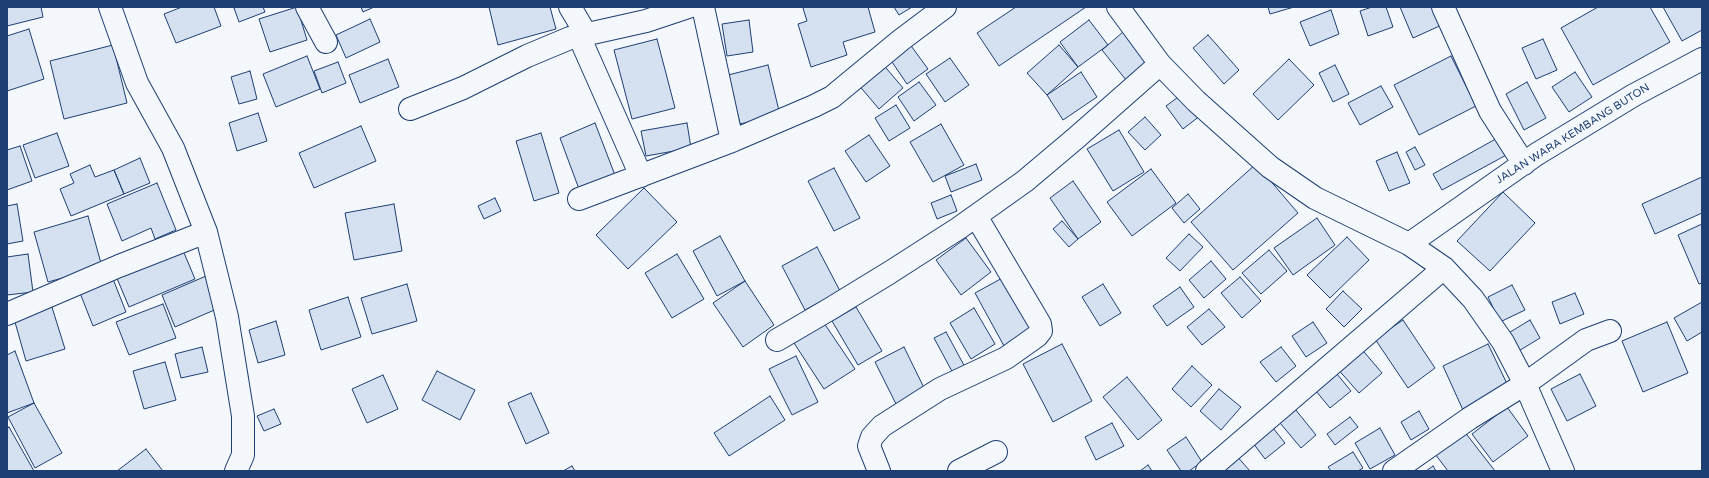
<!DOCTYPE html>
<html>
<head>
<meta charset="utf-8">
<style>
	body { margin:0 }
	#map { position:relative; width:1709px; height:478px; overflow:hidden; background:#f4f7fb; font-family:"Varela Round",sans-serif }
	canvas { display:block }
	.frame { position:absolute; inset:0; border:8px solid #1d3f73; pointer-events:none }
</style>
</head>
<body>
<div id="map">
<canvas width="1709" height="478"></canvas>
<div class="frame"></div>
</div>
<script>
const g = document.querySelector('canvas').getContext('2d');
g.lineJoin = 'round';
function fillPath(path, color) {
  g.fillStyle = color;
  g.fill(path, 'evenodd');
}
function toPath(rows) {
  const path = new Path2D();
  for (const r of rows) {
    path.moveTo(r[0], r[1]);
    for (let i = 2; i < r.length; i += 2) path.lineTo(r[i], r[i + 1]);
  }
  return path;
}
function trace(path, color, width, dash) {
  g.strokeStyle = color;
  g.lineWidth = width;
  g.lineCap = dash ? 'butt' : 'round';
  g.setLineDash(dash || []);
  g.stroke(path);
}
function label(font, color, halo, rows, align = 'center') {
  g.font = font + ' "Varela Round",sans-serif';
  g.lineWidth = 3;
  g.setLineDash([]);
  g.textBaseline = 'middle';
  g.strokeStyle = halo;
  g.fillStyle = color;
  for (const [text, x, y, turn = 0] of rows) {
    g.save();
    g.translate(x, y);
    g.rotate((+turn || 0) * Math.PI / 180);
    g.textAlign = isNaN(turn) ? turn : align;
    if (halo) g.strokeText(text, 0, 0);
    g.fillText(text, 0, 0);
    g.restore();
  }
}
const building = toPath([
	[7,7,41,7,43,17,7,26,7,7],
	[182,7,214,7,221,26,176,43,164,14,182,7],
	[238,7,263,7,265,12,239,22,234,8,238,7],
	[297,7,307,40,270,52,259,19,297,7],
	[361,7,374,7,363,12,361,7],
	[489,7,550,7,556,29,498,45,489,7],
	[806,7,868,7,875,32,843,42,847,55,811,67,798,24,807,21,803,8,806,7],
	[894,7,912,7,899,15,894,7],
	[1016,7,1086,7,999,66,977,33,1016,7],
	[1268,7,1294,7,1270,14,1268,7],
	[1372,7,1386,7,1393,27,1368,36,1360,11,1372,7],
	[1400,7,1436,7,1444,24,1413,38,1400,7],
	[1598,7,1650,7,1670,42,1593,85,1561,28,1598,7],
	[1663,7,1702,7,1702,30,1682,41,1663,7],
	[1331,10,1339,34,1310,46,1300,22,1331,10],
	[370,19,380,42,346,58,336,35,370,19],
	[749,20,753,52,727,56,722,24,749,20],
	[1089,20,1108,45,1078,67,1060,42,1089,20],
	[29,29,44,79,7,91,7,36,29,29],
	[1123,32,1148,62,1126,80,1102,50,1123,32],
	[1208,35,1239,70,1224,84,1193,48,1208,35],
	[657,39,675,108,632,119,614,50,657,39],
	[1543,39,1557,70,1536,79,1522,48,1543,39],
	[909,43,928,69,907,84,890,59,909,43],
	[113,45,127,103,64,119,50,61,113,45],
	[1059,45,1078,67,1047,95,1027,73,1059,45],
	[307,56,320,89,276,107,263,74,307,56],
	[1451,56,1476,106,1419,135,1394,85,1451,56],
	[950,58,969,85,945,102,926,74,950,58],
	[388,59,399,87,360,103,349,75,388,59],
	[1289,59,1314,85,1278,120,1253,94,1289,59],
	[338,62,346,83,322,93,314,71,338,62],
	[881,62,903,88,879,109,857,83,881,62],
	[768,65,780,115,740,124,728,75,768,65],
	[1335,65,1349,94,1333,102,1319,73,1335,65],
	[250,71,257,99,239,104,231,77,250,71],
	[1081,72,1097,97,1063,120,1047,95,1081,72],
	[1575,72,1592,97,1569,112,1552,87,1575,72],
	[919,82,936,105,914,121,898,97,919,82],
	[1527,82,1546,118,1524,130,1506,94,1527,82],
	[1381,86,1393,107,1360,125,1348,103,1381,86],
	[1185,92,1201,115,1183,129,1166,106,1185,92],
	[896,105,910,128,889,141,875,118,896,105],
	[258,113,267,141,237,151,229,123,258,113],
	[1145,117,1161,135,1145,150,1128,132,1145,117],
	[595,123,618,183,582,197,560,138,595,123],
	[687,123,691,148,646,156,641,131,687,123],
	[941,124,964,165,933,182,910,142,941,124],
	[361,126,376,161,314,188,299,153,361,126],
	[1119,130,1144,172,1113,191,1087,149,1119,130],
	[57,133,69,166,35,178,23,145,57,133],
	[541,133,559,193,534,201,516,141,541,133],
	[869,135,890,166,866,182,845,151,869,135],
	[1501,136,1510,153,1442,190,1433,174,1501,136],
	[20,146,32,181,7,190,7,150,20,146],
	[1415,147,1425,165,1415,170,1406,152,1415,147],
	[1397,152,1410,183,1389,191,1376,161,1397,152],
	[140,158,150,183,124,194,114,170,140,158],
	[976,164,982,180,951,192,945,176,976,164],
	[1256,164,1298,213,1233,270,1191,222,1256,164],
	[90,165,95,177,114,170,124,194,71,216,60,189,74,183,70,174,90,165],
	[834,168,860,218,834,231,808,181,834,168],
	[1151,169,1176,203,1132,236,1107,202,1151,169],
	[1702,177,1702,213,1655,234,1642,204,1702,177],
	[1073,181,1101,222,1078,239,1050,198,1073,181],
	[157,183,176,230,155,239,151,228,122,241,107,204,157,183],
	[644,188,677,222,628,269,596,235,644,188],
	[1503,192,1535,223,1490,271,1457,241,1503,192],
	[1188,194,1200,209,1184,223,1172,208,1188,194],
	[951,195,957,211,937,219,931,203,951,195],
	[495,198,501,211,484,219,478,206,495,198],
	[17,204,23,241,7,244,7,206,17,204],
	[394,204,402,251,354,260,345,213,394,204],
	[88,216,102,267,48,282,34,232,88,216],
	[1317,218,1335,245,1293,275,1274,248,1317,218],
	[1062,221,1078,239,1069,247,1053,229,1062,221],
	[1702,224,1702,283,1699,284,1678,235,1702,224],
	[1189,234,1203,247,1180,271,1166,258,1189,234],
	[720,236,745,281,717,296,693,251,720,236],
	[1347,237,1369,260,1330,298,1307,275,1347,237],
	[966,238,991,272,961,295,936,260,966,238],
	[817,247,840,291,805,310,782,266,817,247],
	[182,248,195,279,129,307,116,276,182,248],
	[1269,250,1287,271,1261,294,1242,273,1269,250],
	[28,254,33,292,7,295,7,257,28,254],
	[677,254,704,299,672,318,645,273,677,254],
	[1211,261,1226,279,1204,298,1189,280,1211,261],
	[206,276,219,308,175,327,162,295,206,276],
	[1006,276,1035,329,1004,346,975,293,1006,276],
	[1240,277,1261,301,1242,318,1221,293,1240,277],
	[113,279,126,312,93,326,80,293,113,279],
	[745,281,774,325,743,347,713,303,745,281],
	[407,284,417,321,372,334,361,298,407,284],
	[1103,284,1121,313,1100,326,1082,297,1103,284],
	[1512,285,1525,310,1500,322,1488,297,1512,285],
	[1180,287,1194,307,1167,326,1153,306,1180,287],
	[1343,291,1362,309,1344,327,1326,309,1343,291],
	[1575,293,1584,314,1560,324,1552,302,1575,293],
	[348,297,361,337,321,350,309,310,348,297],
	[1702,302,1702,332,1687,341,1674,318,1702,302],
	[51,304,65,349,26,361,13,315,51,304],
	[163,304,176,338,129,355,116,322,163,304],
	[856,307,882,351,858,365,832,321,856,307],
	[974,308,995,344,971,359,950,323,974,308],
	[1209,309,1225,327,1202,345,1187,327,1209,309],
	[1403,320,1435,368,1408,388,1375,339,1403,320],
	[1530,320,1540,338,1517,352,1507,334,1530,320],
	[276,321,285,355,258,363,249,330,276,321],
	[1313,322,1327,343,1306,357,1292,336,1313,322],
	[1667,322,1688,373,1643,392,1622,341,1667,322],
	[824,323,855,369,824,389,794,343,824,323],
	[946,332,966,369,954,375,934,338,946,332],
	[1062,344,1092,401,1053,422,1023,364,1062,344],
	[1488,344,1509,388,1463,410,1443,366,1488,344],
	[1359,346,1382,373,1359,393,1336,367,1359,346],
	[202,347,208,372,181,378,175,354,202,347],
	[904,347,928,396,899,410,875,362,904,347],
	[1281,347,1296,366,1276,382,1260,362,1281,347],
	[15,351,34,403,7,413,7,355,15,351],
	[796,356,818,402,792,415,769,369,796,356],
	[165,362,176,400,144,409,133,371,165,362],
	[1192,366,1212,385,1191,407,1172,389,1192,366],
	[1332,368,1351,391,1330,408,1311,385,1332,368],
	[437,371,475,390,460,420,422,400,437,371],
	[1580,374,1596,406,1567,421,1551,389,1580,374],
	[383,375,398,409,367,423,352,389,383,375],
	[1127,377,1162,420,1138,440,1103,397,1127,377],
	[1219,389,1241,407,1221,430,1200,411,1219,389],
	[531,393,549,433,526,444,508,403,531,393],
	[770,396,785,420,729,456,714,433,770,396],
	[34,403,62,453,35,468,8,417,34,403],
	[1291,404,1316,435,1301,448,1275,417,1291,404],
	[1507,407,1528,436,1493,462,1472,434,1507,407],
	[274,409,281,424,264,431,257,416,274,409],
	[1419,411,1429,429,1411,440,1401,422,1419,411],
	[1350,417,1358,427,1335,445,1327,434,1350,417],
	[1112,423,1124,446,1096,460,1085,437,1112,423],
	[1269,423,1285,443,1265,459,1250,439,1269,423],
	[9,427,34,471,7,471,7,429,9,427],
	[1380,428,1395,455,1370,469,1355,443,1380,428],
	[1464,431,1495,471,1448,471,1435,454,1464,431],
	[1186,437,1202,462,1189,471,1181,471,1167,450,1186,437],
	[146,449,163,471,117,471,146,449],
	[1353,452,1363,468,1358,471,1331,471,1328,467,1353,452],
	[1235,454,1250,471,1217,471,1235,454],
	[1148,465,1152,471,1140,471,1148,465],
	[572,466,575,471,563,471,572,466],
	[1433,466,1436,471,1426,471,1433,466]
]);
const minor = toPath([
	[110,7,137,83,173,148,206,232,227,317,243,416,243,455,236,471],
	[307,7,326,42],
	[570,7,586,34],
	[703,7,732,141],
	[1118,7,1160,64,1196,101,1270,167,1315,198,1409,244,1444,268,1473,299,1503,342,1525,384,1563,471],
	[1443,7,1490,111,1524,164],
	[579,36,641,176],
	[410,109,463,88,527,56,570,38,646,21,688,7],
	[579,199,732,141,814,106,832,97,901,40,945,7],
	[1409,244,1537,154,1634,95,1702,59],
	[7,314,119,266,206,232],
	[777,340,830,309,889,273,959,228,1025,181,1076,138,1160,64],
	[879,471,869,446,872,437,882,426,940,389,1006,358,1037,336,1041,331,1040,324,976,216],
	[959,471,996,452],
	[1207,471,1444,268],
	[1394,471,1470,418,1525,384,1586,340,1610,331]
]);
const streetNames = [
	["JALAN WARA KEMBANG BUTON",1573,134,-32]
];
fillPath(building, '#d5e0f0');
trace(building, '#1d3f73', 1);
trace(minor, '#1d3f73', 24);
trace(minor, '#f4f7fb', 22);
label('11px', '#1d3f73', '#f4f7fb', streetNames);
</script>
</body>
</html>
